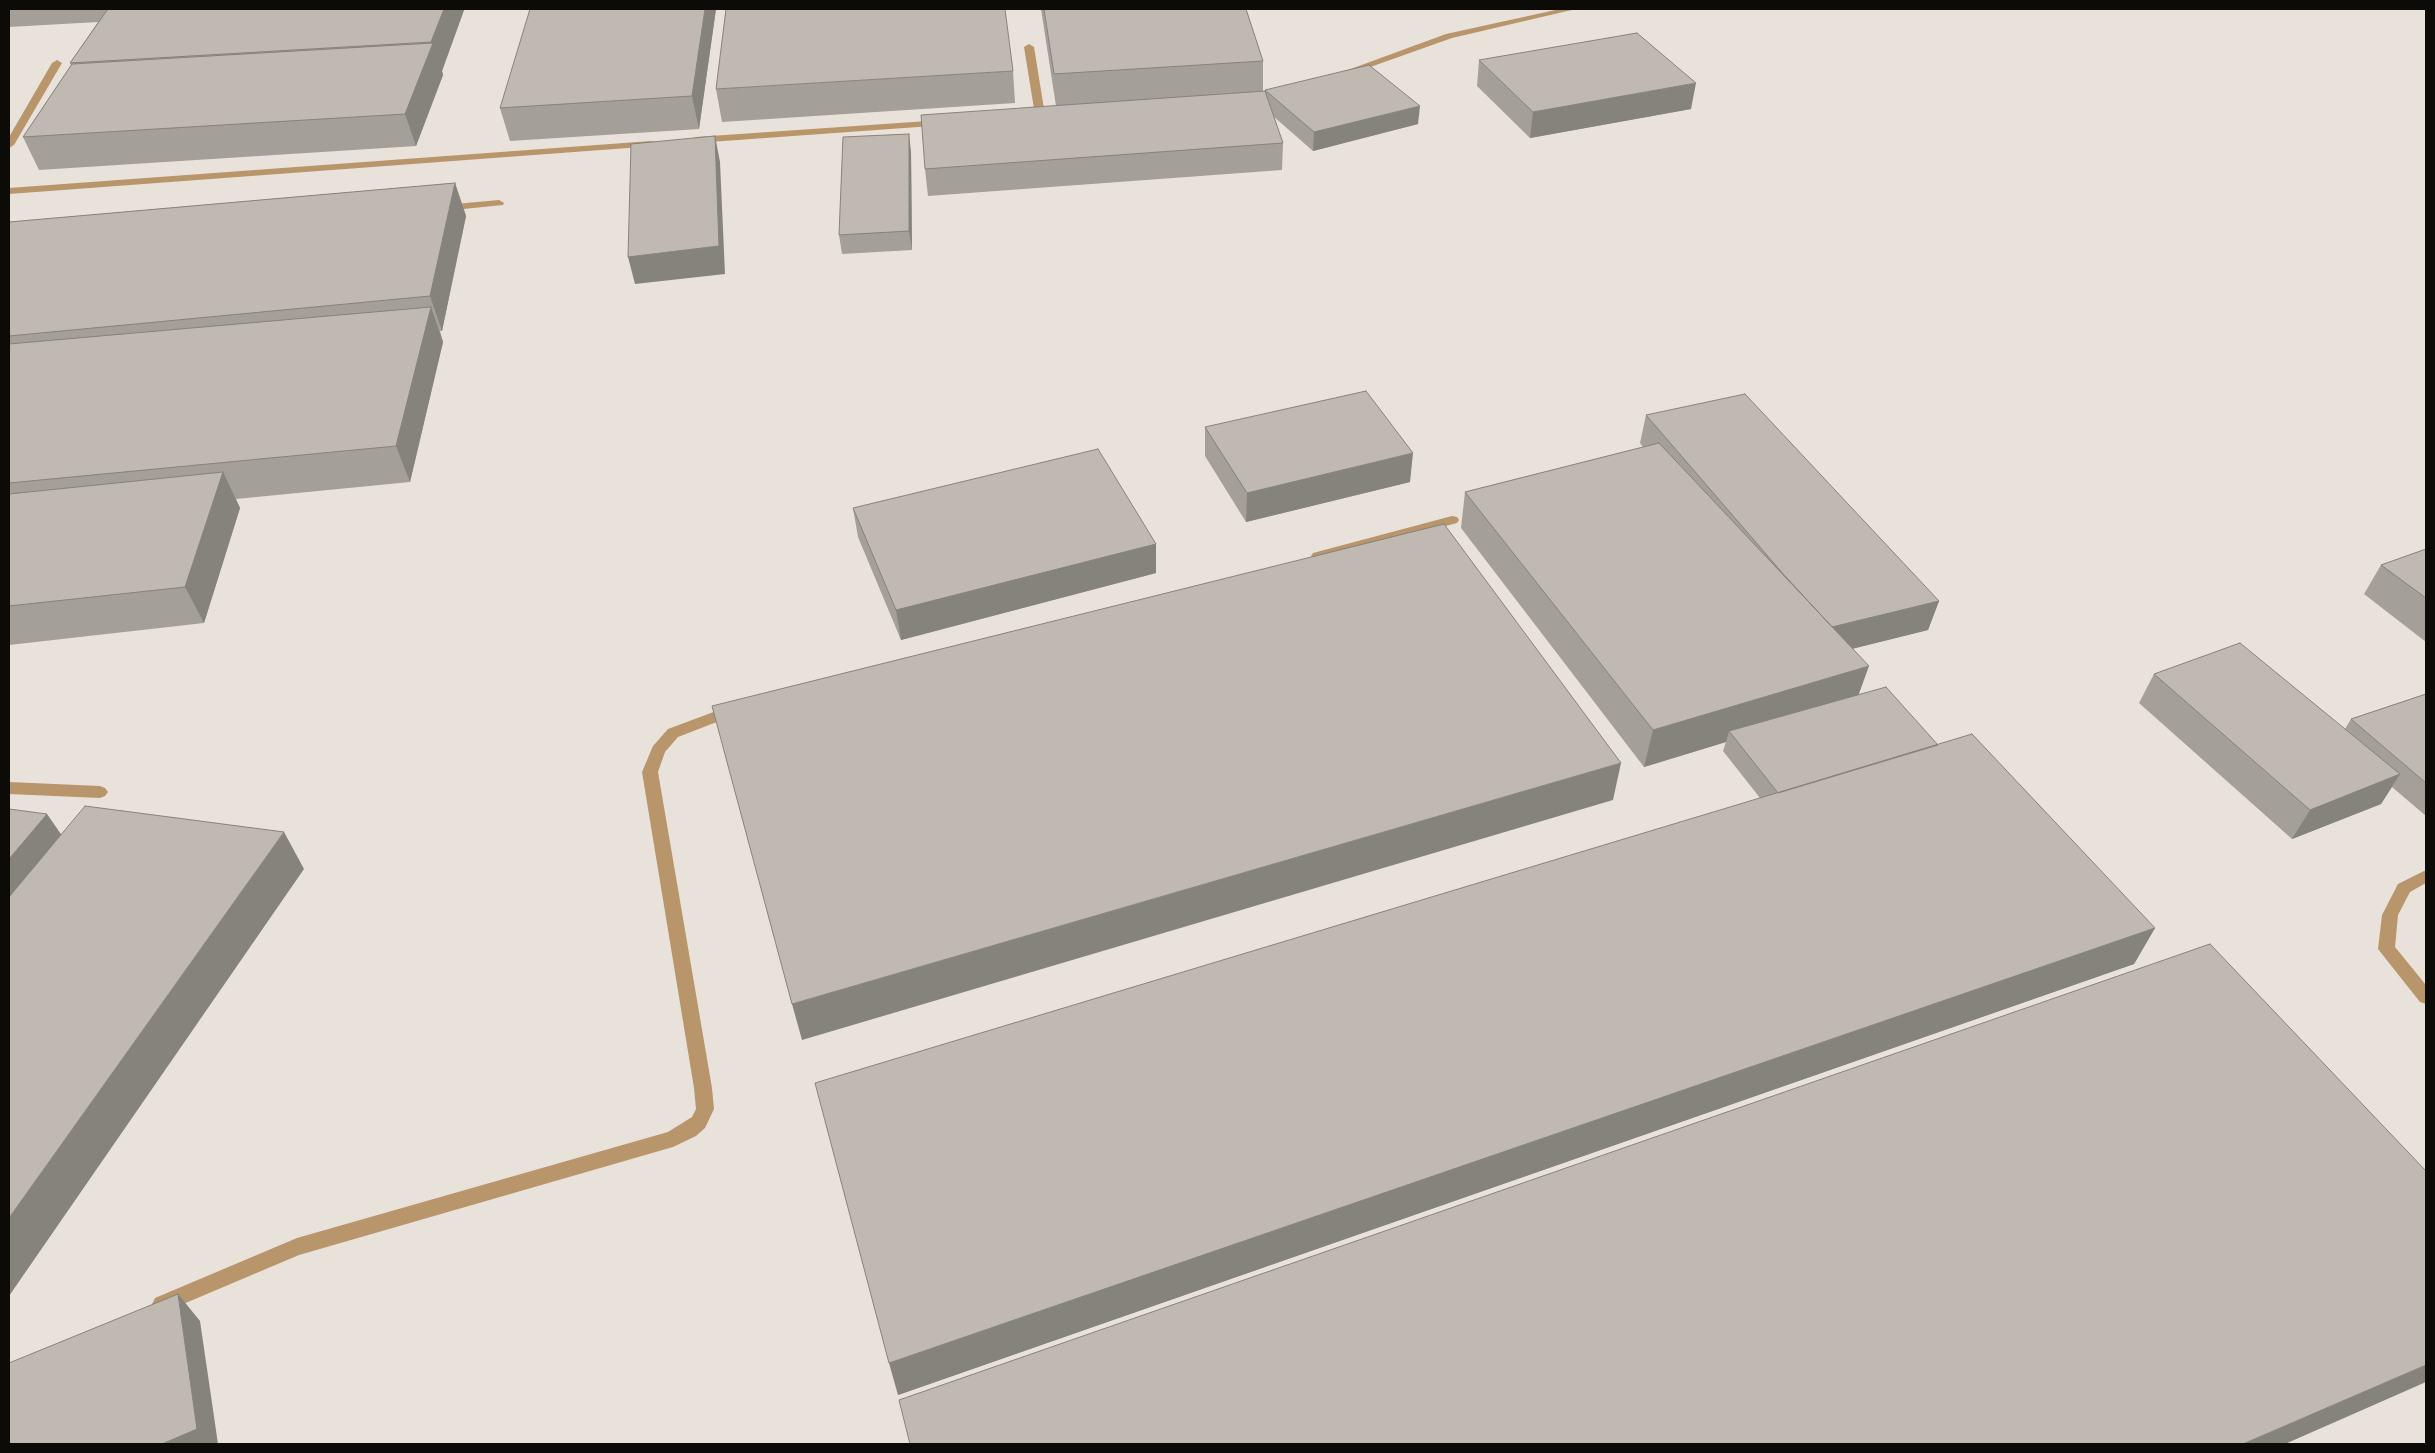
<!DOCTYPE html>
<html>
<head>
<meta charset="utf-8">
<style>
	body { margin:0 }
	#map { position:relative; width:2435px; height:1453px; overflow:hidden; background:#e9e2da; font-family:"Noto Sans",sans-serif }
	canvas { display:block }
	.frame { position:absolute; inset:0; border:10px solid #0d0b08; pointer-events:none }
</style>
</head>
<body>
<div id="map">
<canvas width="2435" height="1453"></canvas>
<div class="frame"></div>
</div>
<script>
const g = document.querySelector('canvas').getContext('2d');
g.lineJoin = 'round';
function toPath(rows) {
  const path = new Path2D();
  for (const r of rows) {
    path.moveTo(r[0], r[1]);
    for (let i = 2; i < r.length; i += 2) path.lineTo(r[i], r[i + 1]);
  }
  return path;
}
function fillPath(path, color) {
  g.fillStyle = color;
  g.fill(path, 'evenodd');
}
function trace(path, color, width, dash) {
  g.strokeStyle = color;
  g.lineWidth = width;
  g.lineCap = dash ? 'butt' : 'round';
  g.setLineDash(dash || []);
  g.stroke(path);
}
const minor = toPath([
	[1560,9,1576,9,1452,38,1345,76,1337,74,1446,34,1560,9],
	[1029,44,1034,47,1045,115,1040,118,1035,115,1024,47,1029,44],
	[57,60,62,63,14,145,9,148,9,137,52,63,57,60],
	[942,120,946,121,946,125,696,143,691,140,696,137,942,120],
	[651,141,655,142,655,146,9,194,9,188,651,141],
	[499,200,504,203,503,205,444,211,439,208,444,205,499,200],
	[1452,516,1457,517,1459,520,1457,523,1318,560,1311,556,1313,553,1452,516],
	[735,704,740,705,742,709,740,713,678,737,665,752,658,772,712,1088,714,1109,705,1128,696,1136,673,1147,299,1255,162,1313,155,1310,152,1304,155,1298,297,1238,668,1132,692,1117,696,1109,694,1088,642,772,653,746,668,729,735,704],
	[9,782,100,786,105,788,108,792,105,796,100,798,9,794,9,782],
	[2426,870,2426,883,2410,892,2398,915,2395,947,2426,985,2426,1004,2420,1002,2378,949,2382,915,2398,884,2426,870]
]);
const wall = toPath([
	[9,9,464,9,464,10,442,71,443,75,416,146,39,170,23,137,71,65,70,63,98,22,9,27],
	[716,9,699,129,510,141,500,108],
	[1041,9,1246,9,1263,61,1263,92,1265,93,1265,90,1418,124,1313,151,1273,116,1283,143,1282,170,928,196,925,169,1056,106],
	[1479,60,1691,109,1530,138,1477,86],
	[1013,71,1015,103,722,122,716,89],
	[911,152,912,250,842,254,839,235],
	[455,183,466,216,442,331,440,331,443,342,410,482,236,499,240,508,204,623,9,645,9,222],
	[1646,415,1939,601,1928,630,1852,649,1859,695,1938,745,2155,928,2134,964,898,1395,1760,798,1723,751,1726,742,1644,767,1461,528,1465,492,1643,447,1640,443],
	[1205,427,1410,482,1246,522,1205,456],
	[853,508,1156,544,1156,573,901,640,858,537],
	[2426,549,2426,642,2364,594,2381,565],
	[2154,674,2345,729,2351,719,2426,694,2426,816,2392,787,2381,804,2292,839,2139,703]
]);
const shadedWall = toPath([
	[444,9,464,9,464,10,442,71,443,75,416,146,405,114,432,46,431,42],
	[705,9,716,9,699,129,692,96],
	[1696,83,1691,109,1530,138,1533,112],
	[1420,106,1418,124,1313,151,1314,132],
	[909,134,911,152,912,250,909,231],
	[715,136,720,162,725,274,635,284,628,257],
	[455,183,466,216,442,331,430,296],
	[431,307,443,342,410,482,396,446],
	[1413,453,1410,482,1246,522,1247,493],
	[223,472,240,508,204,623,185,587],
	[1156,544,1156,573,901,640,896,610],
	[1939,601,1928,630,1819,657,1828,627],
	[1869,666,1856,702,1729,731,1726,742,1644,767,1653,730],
	[1621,763,1613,800,802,1040,792,1004],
	[2400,774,2381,804,2292,839,2310,810],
	[47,814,72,850,9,928,9,859],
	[284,832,304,869,9,1296,9,1218],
	[2155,928,2134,964,898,1395,889,1363],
	[178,1294,200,1321,218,1444,162,1444],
	[2426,1365,2426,1382,2285,1444,2243,1444]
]);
const building = toPath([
	[108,9,444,9,431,42,70,63,108,9],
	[530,9,705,9,692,96,500,108,530,9],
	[726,9,1005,9,1013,71,716,89,726,9],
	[1044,9,1246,9,1263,61,1054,74,1044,9],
	[1637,33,1696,83,1533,112,1479,60,1637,33],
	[433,43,405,114,23,137,72,64,433,43],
	[1369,65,1420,106,1314,132,1265,90,1369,65],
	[1265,91,1283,143,925,169,921,115,1265,91],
	[909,134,909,231,839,235,843,137,909,134],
	[715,136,719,246,628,257,631,144,715,136],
	[455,183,430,296,9,336,9,222,455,183],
	[431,307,396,446,9,483,9,344,431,307],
	[1366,391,1413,453,1247,493,1205,427,1366,391],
	[1745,394,1939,601,1832,627,1785,576,1646,415,1745,394],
	[1659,443,1869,666,1653,730,1465,492,1659,443],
	[1098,449,1156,544,896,610,853,508,1098,449],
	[223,472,185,587,9,606,9,494,223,472],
	[1444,524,1621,763,792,1004,712,706,1444,524],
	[2426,549,2426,598,2381,565,2426,549],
	[2240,643,2400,774,2310,810,2154,674,2240,643],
	[1886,687,1938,745,1778,793,1729,731,1886,687],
	[2426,694,2426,783,2351,719,2426,694],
	[1972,734,2155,928,889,1363,815,1083,1972,734],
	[85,806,284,832,9,1218,9,897,85,806],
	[9,809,47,814,9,859,9,809],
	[2210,944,2426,1171,2426,1365,2243,1444,910,1444,899,1400,2210,944],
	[178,1294,197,1429,162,1444,9,1444,9,1363,178,1294]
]);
fillPath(minor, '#b9956b');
fillPath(wall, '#a49f98');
fillPath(shadedWall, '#86827c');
fillPath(building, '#bfb9b1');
trace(building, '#86827c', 1);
</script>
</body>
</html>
